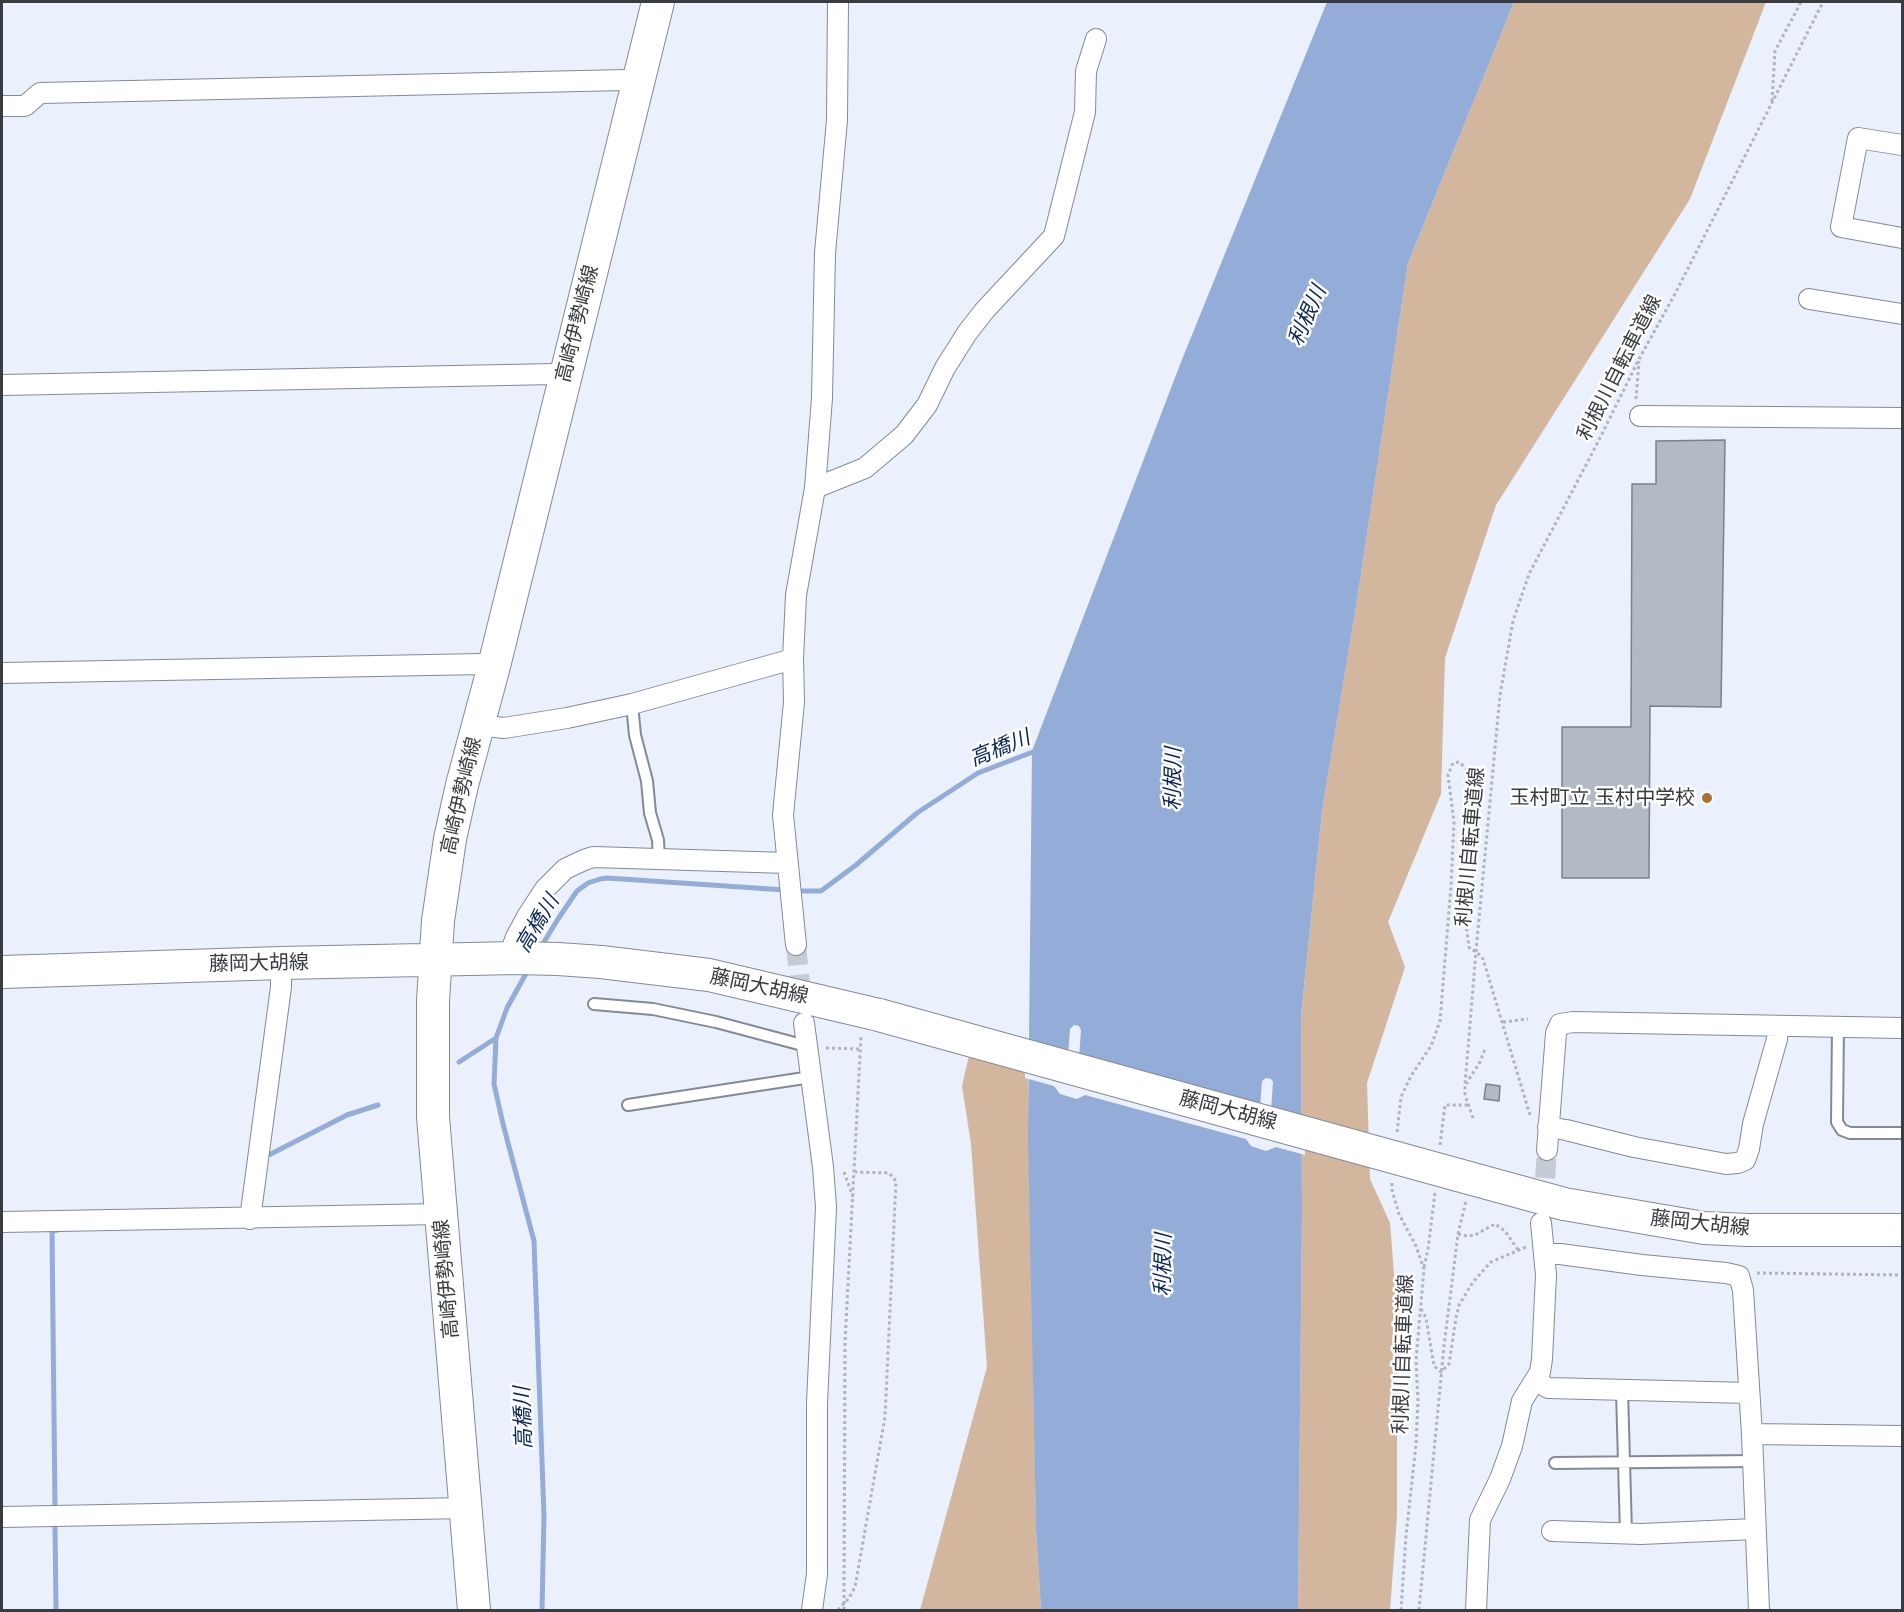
<!DOCTYPE html>
<html>
<head>
<meta charset="utf-8">
<style>
	body { margin:0 }
	#map { position:relative; width:1904px; height:1612px; overflow:hidden; background:#eaf0fc; font-family:Helvetica,sans-serif }
	canvas { display:block }
	.frame { position:absolute; inset:0; border:3px solid #383b3f; pointer-events:none }
</style>
</head>
<body>
<div id="map">
<canvas width="1904" height="1612"></canvas>
<div class="frame"></div>
</div>
<script>
const g = document.querySelector('canvas').getContext('2d');
g.lineJoin = 'round';
function fillPath(path, color) {
  g.fillStyle = color;
  g.fill(path, 'evenodd');
}
function toPath(rows) {
  const path = new Path2D();
  for (const r of rows) {
    path.moveTo(r[0], r[1]);
    for (let i = 2; i < r.length; i += 2) path.lineTo(r[i], r[i + 1]);
  }
  return path;
}
function trace(path, color, width, dash) {
  g.strokeStyle = color;
  g.lineWidth = width;
  g.lineCap = dash ? 'butt' : 'round';
  g.setLineDash(dash || []);
  g.stroke(path);
}
function label(font, color, halo, rows, align = 'center') {
  g.font = font + ' Helvetica,"Noto Sans JP",sans-serif';
  g.lineWidth = 5;
  g.setLineDash([]);
  g.textBaseline = 'middle';
  g.strokeStyle = halo;
  g.fillStyle = color;
  for (const [text, x, y, turn = 0] of rows) {
    g.save();
    g.translate(x, y);
    g.rotate((+turn || 0) * Math.PI / 180);
    g.textAlign = isNaN(turn) ? turn : align;
    if (halo) g.strokeText(text, 0, 0);
    g.fillText(text, 0, 0);
    g.restore();
  }
}
const green = toPath([
	[1514,2,1766,2,1690,199,1496,505,1445,658,1441,794,1388,922,1405,967,1367,1083,1370,1179,1390,1223,1397,1312,1397,1516,1390,1610,1298,1610,1302,1212,1301,1016,1322,811,1357,600,1408,263],
	[971,1047,1028,1064,1036,1529,1041,1610,920,1610,987,1367,971,1144,962,1086]
]);
const water = toPath([
	[1327,2,1514,2,1408,263,1357,600,1322,811,1301,1016,1302,1212,1298,1610,1041,1610,1036,1529,1028,1137,1032,751,1181,362]
]);
const pier = toPath([
	[1074,1025,1079,1026,1081,1030,1079,1058,1260,1108,1262,1081,1266,1078,1271,1079,1273,1082,1271,1111,1305,1121,1305,1155,1276,1147,1266,1151,1251,1146,1246,1139,1085,1095,1077,1099,1060,1094,1054,1086,1025,1078,1025,1044,1068,1056,1070,1029]
]);
const stream = toPath([
	[795,891,821,891,856,865,917,813,978,773,1038,750],
	[541,947,558,919,577,891,588,883,600,879,607,878,785,890],
	[529,968,507,1008,496,1038,494,1084,503,1124,534,1241,544,1516,542,1610],
	[459,1062,496,1038],
	[265,1157,347,1115,378,1105],
	[55,1507,52,1231,58,1230],
	[55,1526,56,1610]
]);
const building = toPath([
	[1725,440,1721,707,1650,706,1649,878,1562,878,1562,727,1631,727,1632,484,1656,484,1656,441,1725,440],
	[1486,1084,1500,1086,1499,1101,1484,1099,1486,1084]
]);
const minorTunnel = toPath([
	[796,945,802,1005],
	[1543,1208,1547,1150]
]);
const path = toPath([
	[1772,101,1775,51,1801,2],
	[1636,399,1639,361],
	[1503,1022,1528,1019],
	[826,1048,860,1049],
	[1466,1084,1480,1062,1485,1049],
	[1473,1118,1465,1095,1465,1085,1476,951,1500,695,1513,621,1529,574,1599,440,1639,359,1676,292,1823,2],
	[1397,1132,1401,1097,1411,1076,1431,1046,1440,1021,1451,886,1454,822,1448,775,1453,763,1459,762,1468,770,1470,776,1466,924,1469,947,1471,950,1476,951,1483,959,1530,1115],
	[1440,1145,1445,1105,1469,1105],
	[844,1172,853,1197],
	[1392,1183,1392,1190,1399,1214,1416,1246,1424,1269,1416,1360,1418,1401,1416,1444,1406,1536,1401,1610],
	[1458,1234,1467,1236,1475,1235,1495,1224,1505,1231,1518,1250],
	[1424,1267,1428,1249,1435,1193],
	[1757,1273,1902,1275],
	[1421,1309,1426,1318,1434,1366,1441,1372,1449,1364,1456,1318,1459,1305,1473,1282,1491,1262,1526,1247],
	[838,1610,849,1598,855,1587,885,1417,896,1181,889,1173,855,1172],
	[844,1610,845,1342,861,1036],
	[1419,1610,1444,1346,1458,1234,1466,1201]
]);
const service = toPath([
	[632,704,635,735,647,781,650,813,658,840,659,859],
	[594,1004,653,1009,716,1022,806,1046],
	[1838,1027,1837,1122,1842,1130,1850,1133,1902,1133],
	[628,1105,811,1077],
	[1622,1391,1626,1533],
	[1555,1463,1754,1461]
]);
const minor = toPath([
	[2,106,25,106,40,93,626,80,638,82],
	[1902,145,1858,138,1841,227,1902,238],
	[1809,299,1902,314],
	[2,385,555,374,565,378],
	[1640,416,1902,418],
	[815,488,865,468,904,435,927,405,945,368,967,333,985,310,1054,236,1085,112,1086,71,1096,39],
	[2,673,483,664,494,666],
	[478,725,504,728,567,718,632,704,793,659],
	[796,945,783,815,794,702,793,659,796,595,815,488,822,398,825,253,837,120,838,2],
	[508,959,516,937,528,915,545,889,565,869,584,860,593,857,787,863],
	[804,1023,823,1167,826,1207,817,1403,817,1574,812,1610],
	[1548,1127,1566,1130,1634,1147,1726,1164,1738,1163,1745,1160,1749,1149,1753,1124,1777,1039,1778,1027],
	[1547,1150,1556,1033,1560,1024,1573,1022,1902,1028],
	[250,1219,281,987,281,963],
	[2,1222,441,1214],
	[1545,1254,1560,1254,1642,1265,1726,1273,1739,1276,1743,1290,1752,1434,1759,1610],
	[1535,1380,1548,1388,1749,1393],
	[1752,1434,1902,1436],
	[2,1517,466,1508],
	[1552,1531,1641,1534,1755,1529],
	[1476,1610,1480,1520,1500,1479,1512,1446,1522,1401,1540,1372,1542,1359,1546,1275,1541,1223]
]);
const primary = toPath([
	[2,972,281,963,516,958,558,959,601,962,709,975,879,1015],
	[1458,1175,1564,1204,1704,1228,1748,1230,1902,1230],
	[474,1610,433,1117,433,1001,438,921,450,839,462,785,494,666,658,2]
]);
const primaryBridge = toPath([
	[879,1015,1458,1175]
]);
const markers = [
	[1707,798,6,"#aa7030"]
];
const streetNames = [
	["高崎伊勢崎線",578,324,-76],
	["利根川自転車道線",1620,368,-63],
	["高崎伊勢崎線",462,796,-77],
	["利根川自転車道線",1471,847,-85],
	["藤岡大胡線",259,964,-1],
	["藤岡大胡線",759,987,12],
	["藤岡大胡線",1228,1111,15],
	["藤岡大胡線",1700,1224,6],
	["高崎伊勢崎線",447,1279,-95],
	["利根川自転車道線",1404,1354,-88]
];
const poiNames = [
	["玉村町立 玉村中学校",1695,798]
];
const waterNames = [
	["利根川",1308,316,-66],
	["高橋川",1000,749,-22],
	["利根川",1174,779,-89],
	["高橋川",538,924,-59],
	["利根川",1164,1265,-89],
	["高橋川",524,1418,-92]
];
fillPath(green, '#d2b79e');
fillPath(water, '#94acd8');
fillPath(pier, '#eaf0fc');
trace(stream, '#94acd8', 5);
fillPath(building, '#b3bac5');
trace(building, '#7b818b', 1.5);
trace(minorTunnel, '#c6ccd6', 20, [20, 10]);
trace(service, '#848a95', 14);
trace(minor, '#848a95', 22);
trace(primary, '#848a95', 34);
trace(path, '#afb4be', 3, [3, 3]);
trace(service, '#fff', 10);
trace(minor, '#fff', 20);
trace(primary, '#fff', 32);
trace(primaryBridge, '#848a95', 34, []);
trace(primaryBridge, '#fff', 32);
for (const [x, y, r, color] of markers) {
  const dot = new Path2D();
  dot.arc(x, y, r, 0, 2 * Math.PI);
  g.fillStyle = color;
  g.fill(dot);
  trace(dot, '#fdfdfd', 2);
}
label('20px', '#383b3f', '#fdfdfd', streetNames);
label('20px', '#383b3f', '#fdfdfd', poiNames, 'right');
label('italic 21px', '#0b2559', '#fdfdfd', waterNames);
</script>
</body>
</html>
